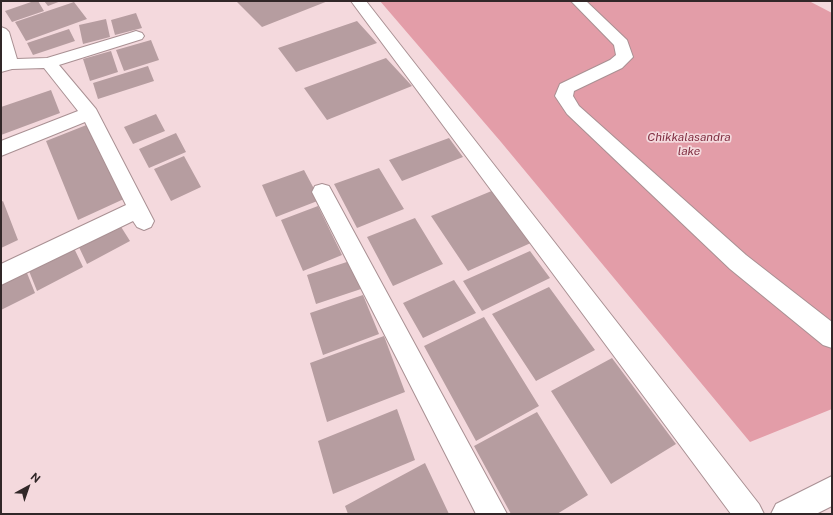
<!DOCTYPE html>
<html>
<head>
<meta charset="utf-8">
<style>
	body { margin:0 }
	#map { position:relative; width:833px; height:515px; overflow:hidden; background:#f4d9dd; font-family:"Public Sans",sans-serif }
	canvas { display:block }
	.frame { position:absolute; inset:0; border:2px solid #312728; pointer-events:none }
	.north { position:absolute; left:8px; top:467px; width:40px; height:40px; -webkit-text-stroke:3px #f4d9dd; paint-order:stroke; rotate:40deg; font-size:11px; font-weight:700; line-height:16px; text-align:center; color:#312728 }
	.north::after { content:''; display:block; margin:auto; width:14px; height:18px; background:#312728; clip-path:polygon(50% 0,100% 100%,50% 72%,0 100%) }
</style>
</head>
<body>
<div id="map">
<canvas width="833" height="515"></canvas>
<div class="frame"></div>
<div class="north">N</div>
</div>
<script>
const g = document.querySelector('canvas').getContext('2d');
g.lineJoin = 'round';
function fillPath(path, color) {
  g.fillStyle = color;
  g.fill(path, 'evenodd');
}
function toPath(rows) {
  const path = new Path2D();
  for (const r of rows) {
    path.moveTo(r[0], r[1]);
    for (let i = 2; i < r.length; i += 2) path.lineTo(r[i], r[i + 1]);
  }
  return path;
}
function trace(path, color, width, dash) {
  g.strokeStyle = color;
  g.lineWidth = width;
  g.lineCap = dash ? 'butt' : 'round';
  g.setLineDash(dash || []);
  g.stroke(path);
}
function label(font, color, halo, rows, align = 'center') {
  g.font = font + ' "Public Sans",sans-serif';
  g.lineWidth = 3.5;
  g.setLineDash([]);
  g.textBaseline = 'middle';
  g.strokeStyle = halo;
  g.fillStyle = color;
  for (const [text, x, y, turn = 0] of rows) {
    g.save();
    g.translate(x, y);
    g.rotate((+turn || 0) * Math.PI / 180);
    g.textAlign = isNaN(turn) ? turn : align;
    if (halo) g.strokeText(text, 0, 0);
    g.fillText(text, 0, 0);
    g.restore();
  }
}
const water = toPath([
	[380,1,809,1,832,13,832,409,750,442,501,142]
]);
const building = toPath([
	[34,1,38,1,44,11,12,22,5,11],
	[44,1,61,1,48,6],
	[236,1,328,1,262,27],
	[74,2,87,19,26,41,15,22],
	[136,13,142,28,115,35,111,20],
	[106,19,110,37,83,44,79,25],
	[357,21,377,43,296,72,278,48],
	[69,29,75,41,33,55,27,43],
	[151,40,159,60,124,71,116,50],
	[111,51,118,72,90,81,83,59],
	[386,58,412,86,327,120,304,88],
	[148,66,154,81,98,99,93,83],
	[51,90,60,113,1,135,1,107],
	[156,114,165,131,133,144,124,127],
	[89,124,126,198,78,220,46,141],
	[176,133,186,152,149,168,139,149],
	[449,138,463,157,402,181,389,160],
	[184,156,201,187,171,201,154,169],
	[379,168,404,209,357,228,334,184],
	[304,170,320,200,276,217,262,185],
	[494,190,533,242,468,271,431,216],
	[3,201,18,240,1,248,1,202],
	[318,206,342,255,303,271,281,220],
	[415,218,443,264,393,286,367,237],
	[118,222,130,241,87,264,77,243],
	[72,244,83,267,37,291,27,266],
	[530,251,550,278,482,311,463,281],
	[353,260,364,288,316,304,307,275],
	[25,268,35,293,1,310,1,280],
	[454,280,476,313,423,338,403,303],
	[549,287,595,350,536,381,492,314],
	[363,295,379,334,323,355,310,313],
	[484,317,539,406,476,441,424,346],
	[384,336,405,392,327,422,310,363],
	[612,358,676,444,611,484,551,391],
	[397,409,415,460,333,494,318,441],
	[537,412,588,495,557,514,511,514,474,446],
	[425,463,449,514,348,514,345,506]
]);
const minor = toPath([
	[351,1,366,1,759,504,764,514,731,514,351,1],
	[571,1,586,1,627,40,633,57,622,68,574,91,573,96,579,106,746,255,832,322,832,348,823,345,730,269,567,114,555,96,560,84,610,60,616,55,614,45,571,1],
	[1,27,6,29,9,32,17,59,47,58,130,33,136,31,142,33,144,36,142,39,59,65,96,109,154,221,151,227,144,230,137,227,133,221,1,285,1,264,126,205,85,122,1,156,1,141,78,111,44,68,12,69,1,72,1,27],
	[322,184,329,186,507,514,476,514,312,192,315,186,322,184],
	[832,476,832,506,816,514,771,514,776,504,832,476]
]);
const waterNames = [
	["Chikkalasandra",689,137],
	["lake",689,151]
];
fillPath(water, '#e39da8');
fillPath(building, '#b69da0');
trace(minor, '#a99093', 2);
fillPath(minor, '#fff');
label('italic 12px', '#802f42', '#f4d9dd', waterNames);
</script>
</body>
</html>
